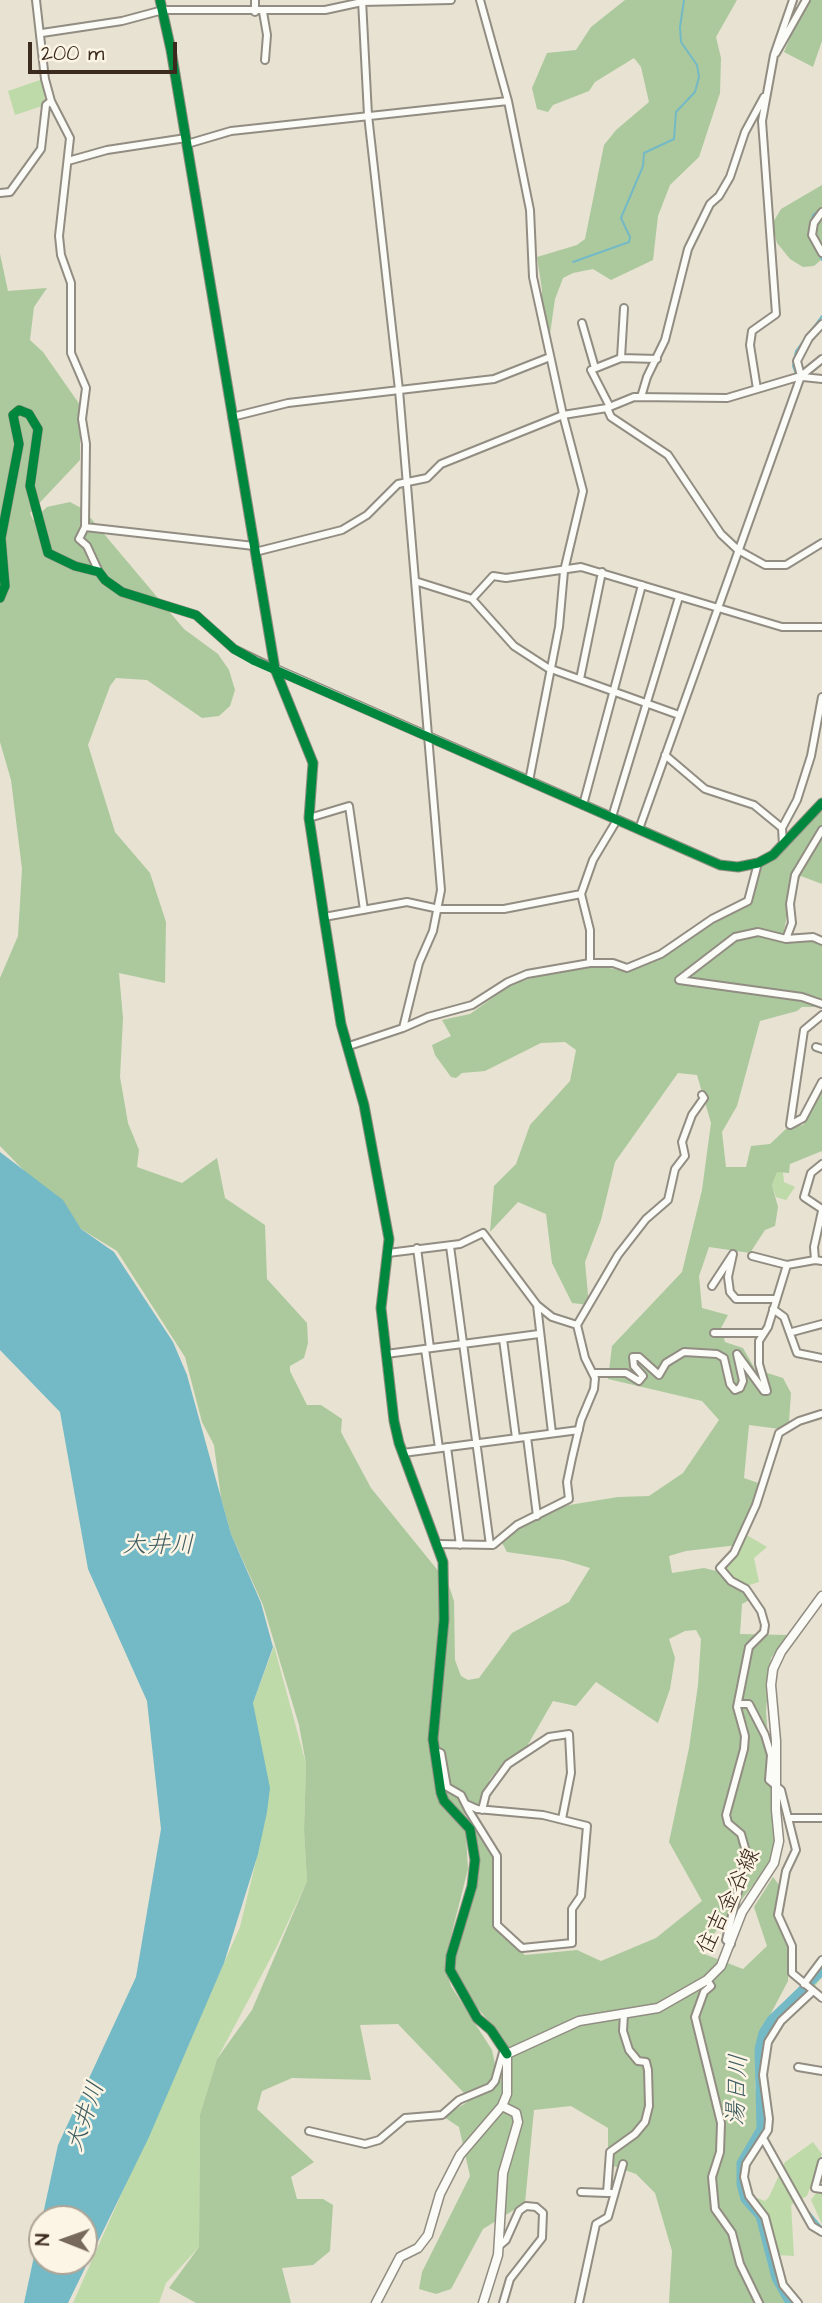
<!DOCTYPE html>
<html>
<head>
<meta charset="utf-8">
<style>
	body { margin:0 }
	#map { position:relative; width:822px; height:2303px; overflow:hidden; background:#e7e2d1; font-family:"Architects Daughter",sans-serif }
	canvas { display:block }
	.north { position:absolute; left:28px; top:2205px; width:70px; height:70px; box-sizing:border-box; background:#fcf5e5; border:2px solid #afa495; border-radius:50%; rotate:271deg; font-size:19px; font-weight:700; line-height:28px; text-align:center; color:#3b2a1e }
	.north::after { content:''; display:block; margin:auto; width:24px; height:32px; background:#776a5d; clip-path:polygon(50% 0,100% 100%,50% 72%,0 100%) }
	.scale { position:absolute; left:28px; top:42px; width:149px; height:32px; box-sizing:border-box; border:4px solid #3b2a1e; border-top:0; padding-left:9px; font-size:21px; line-height:24px; white-space:nowrap; color:#3b2a1e; -webkit-text-stroke:5px #fcf5e5; paint-order:stroke }
</style>
</head>
<body>
<div id="map">
<canvas width="822" height="2303"></canvas>
<div class="north">N</div>
<div class="scale">200 m</div>
</div>
<script>
const g = document.querySelector('canvas').getContext('2d');
g.lineJoin = 'round';
function fillPath(path, color) {
  g.fillStyle = color;
  g.fill(path, 'evenodd');
}
function toPath(rows) {
  const path = new Path2D();
  for (const r of rows) {
    path.moveTo(r[0], r[1]);
    for (let i = 2; i < r.length; i += 2) path.lineTo(r[i], r[i + 1]);
  }
  return path;
}
function trace(path, color, width, dash) {
  g.strokeStyle = color;
  g.lineWidth = width;
  g.lineCap = dash ? 'butt' : 'round';
  g.setLineDash(dash || []);
  g.stroke(path);
}
function label(font, color, halo, rows, align = 'center') {
  g.font = font + ' "Architects Daughter","Klee One",sans-serif';
  g.lineWidth = 5;
  g.setLineDash([]);
  g.textBaseline = 'middle';
  g.strokeStyle = halo;
  g.fillStyle = color;
  for (const [text, x, y, turn = 0] of rows) {
    g.save();
    g.translate(x, y);
    g.rotate((+turn || 0) * Math.PI / 180);
    g.textAlign = isNaN(turn) ? turn : align;
    if (halo) g.strokeText(text, 0, 0);
    g.fillText(text, 0, 0);
    g.restore();
  }
}
const green = toPath([
	[43,79,45,105,15,115,8,91],
	[777,1171,783,1172,784,1182,795,1187,786,1200,776,1197,772,1185],
	[745,1534,767,1547,754,1558,759,1582,746,1586,724,1575,724,1561],
	[274,1646,306,1764,304,1830,307,1881,276,1948,217,2059,200,2116,199,2247,166,2283,159,2303,73,2303,240,1927,261,1840,253,1703],
	[822,1959,822,1976,811,1993,776,2024,767,2037,762,2057,767,2111,760,2115,757,2086,758,2040,773,2014,804,1983],
	[813,2142,822,2154,807,2196,791,2205,794,2256,778,2255,757,2198,765,2201,769,2197,785,2162],
	[817,2192,822,2193,822,2224,811,2200]
]);
const forest = toPath([
	[625,0,737,0,716,37,721,58,720,93,699,157,670,185,658,216,653,260,611,280,593,269,573,273,563,278,555,299,550,334,542,327,542,290,537,257,577,245,585,239,604,145,616,130,649,102,641,67,634,58,595,82,589,91,553,105,548,112,537,109,532,88,547,53,576,50,591,27],
	[806,0,822,0,822,41,813,67,784,52],
	[822,185,822,259,814,266,803,267,790,259,777,243,772,224,781,209],
	[0,254,8,291,47,288,34,307,30,340,43,352,80,405,80,460,30,513,33,520,47,507,70,502,83,509,184,629,218,654,229,670,235,690,230,706,219,716,202,718,147,680,116,678,110,686,88,745,115,832,150,873,166,922,165,983,119,973,123,1018,120,1077,128,1123,139,1150,137,1167,182,1183,217,1158,225,1198,265,1225,267,1279,307,1323,308,1343,304,1358,290,1366,290,1371,307,1405,321,1405,342,1419,341,1432,371,1488,448,1583,454,1601,455,1660,461,1676,468,1680,479,1678,512,1633,569,1602,590,1568,564,1560,507,1552,501,1541,533,1517,569,1505,618,1497,649,1496,683,1473,719,1420,702,1401,608,1379,612,1346,682,1272,702,1190,711,1123,697,1075,678,1073,615,1162,601,1220,585,1262,589,1305,572,1303,552,1263,546,1214,518,1202,490,1232,494,1186,516,1164,530,1125,570,1081,576,1050,565,1042,541,1043,485,1071,462,1073,456,1078,451,1077,435,1055,432,1045,451,1036,442,1020,470,1014,512,984,545,974,600,966,628,972,658,960,723,916,750,904,762,867,822,803,822,884,801,876,792,890,783,936,790,942,811,940,822,944,822,1007,802,1007,797,1011,760,1021,737,1106,722,1132,726,1167,746,1167,751,1146,770,1144,788,1127,803,1125,822,1091,822,1151,790,1164,789,1173,777,1172,772,1185,778,1207,775,1226,765,1230,750,1253,709,1247,699,1276,702,1308,728,1315,721,1328,725,1342,743,1348,755,1369,783,1378,791,1393,789,1422,780,1429,749,1425,744,1478,761,1484,738,1545,686,1551,669,1556,672,1573,704,1568,720,1572,746,1589,751,1599,742,1604,740,1634,789,1635,771,1658,766,1711,775,1837,768,1867,699,1952,743,1969,767,1946,754,1907,773,1877,779,1885,777,1915,783,1928,789,1955,788,1981,758,2038,755,2086,761,2129,738,2163,739,2193,758,2221,768,2264,792,2303,669,2303,672,2251,655,2193,636,2174,608,2164,608,2128,571,2106,534,2110,525,2203,483,2229,451,2289,436,2294,419,2289,422,2272,470,2176,459,2127,444,2117,501,2080,503,2038,468,1997,453,1968,479,1873,476,1827,492,1853,492,1925,525,1955,577,1950,601,1961,656,1938,702,1901,669,1842,689,1748,698,1685,701,1639,696,1630,685,1631,669,1639,675,1658,670,1689,658,1723,596,1682,576,1706,553,1701,526,1748,504,1762,490,1779,479,1805,464,1804,468,1869,448,1948,446,1970,451,1986,492,2050,497,2074,490,2084,464,2093,398,2024,360,2025,371,2080,292,2078,262,2091,257,2109,314,2162,291,2177,297,2199,323,2199,333,2205,330,2251,313,2265,282,2268,291,2303,196,2303,169,2288,199,2247,200,2115,217,2059,252,2010,307,1881,304,1830,306,1764,299,1725,263,1605,231,1534,221,1498,214,1445,202,1422,185,1357,117,1251,81,1229,0,1146,0,978,18,936,22,869,11,780,0,742]
]);
const water = toPath([
	[0,1152,63,1200,81,1229,114,1252,173,1342,187,1375,231,1534,261,1603,273,1647,253,1703,270,1788,267,1812,258,1854,224,1963,149,2137,68,2303,24,2303,42,2219,42,2261,84,2261,84,2219,42,2219,58,2145,136,1977,161,1829,147,1701,88,1569,60,1412,0,1350]
]);
const stream = toPath([
	[809,231,813,215,822,208],
	[810,236,822,260],
	[573,262,629,242,630,237,621,218,643,166,644,153,674,139,676,112,695,92,699,77,697,65,681,42,680,27,684,0],
	[796,374,793,366,796,351,822,316],
	[766,2137,807,2210,822,2228]
]);
const river = toPath([
	[790,2303,776,2278,760,2216,745,2199,741,2184,741,2163,761,2129,759,2049,763,2033,771,2020,822,1971]
]);
const street = toPath([
	[36,0,45,79,51,101,70,138,59,236,61,255,71,283,71,353,86,388,82,419,86,444,85,527,79,539,87,546,99,572],
	[255,0,255,12],
	[480,0,508,101,530,210,533,277,563,415,583,491,564,571,559,627,529,781],
	[263,12,267,35,265,60],
	[42,33,122,21,163,10,325,10,362,2,451,0],
	[776,53,806,0],
	[187,144,231,131,508,101],
	[68,161,107,150,186,138],
	[0,193,10,192,41,149,46,105,51,101],
	[822,212,814,223,812,235,822,253],
	[624,308,621,358,657,359],
	[582,323,595,368],
	[803,377,822,379],
	[757,389,750,345,752,331,776,314,762,121,774,55,793,0],
	[641,397,647,377,665,340,688,249,710,204,719,196,730,177,745,132,764,97],
	[610,407,591,370,621,358],
	[607,408,611,417,668,455,721,534,738,550,765,565,786,565,822,543],
	[232,417,288,403,494,379,550,357],
	[85,527,254,546],
	[255,552,342,530,367,515,398,484,427,478,441,464,563,415,607,408,634,397,727,398,801,376,822,359],
	[415,581,472,599,514,646,551,670],
	[0,598,5,586,1,538,19,444,13,415,19,410,29,414,38,429,30,486,48,553,75,566,99,572,105,580,122,592,196,615,234,649,275,669],
	[472,599,493,576,506,578,581,567,782,627,822,627],
	[551,669,679,715],
	[580,679,602,572],
	[665,755,705,789,754,805,782,828],
	[583,805,642,585],
	[612,817,679,597],
	[309,818,349,806,364,910],
	[639,829,801,376,797,361,809,338,822,324],
	[822,830,795,875,790,904,792,923,786,939,813,937,822,941],
	[783,845,782,828,797,800,811,756,822,697],
	[324,917,407,902,439,909,504,909,581,894],
	[786,939,758,932,735,937,679,980,802,997,822,1004],
	[590,963,590,930,581,894,593,860,617,820],
	[822,1015,804,1030,790,1125,803,1118,822,1082],
	[403,1028,428,1017,472,1005,508,982,527,974,590,963,613,963,627,968,661,954,712,919,748,901,758,863],
	[349,1046,403,1028,419,963,433,931,441,890,399,390,368,115,362,0],
	[816,1047,822,1049],
	[822,1164,811,1173,804,1197,822,1209],
	[822,1211,814,1247,815,1260,822,1261],
	[450,1246,490,1545],
	[417,1248,430,1348],
	[388,1253,460,1244,483,1233,537,1305,552,1317,577,1325],
	[752,1256,787,1265,815,1260],
	[712,1286,733,1254,728,1277,730,1292,736,1299,775,1299],
	[537,1305,552,1433],
	[773,1309,784,1317,797,1353,822,1358],
	[577,1325,618,1255,646,1219,668,1200,675,1169,685,1156,682,1142,692,1115,704,1098,702,1095],
	[792,1332,822,1324],
	[714,1333,763,1333],
	[503,1339,516,1438],
	[425,1349,439,1448],
	[386,1354,539,1334],
	[593,1373,626,1373,639,1381,643,1376,634,1366,633,1357,639,1357,659,1375,666,1363,684,1352,717,1354,724,1358,730,1384,735,1390,740,1388,743,1381,737,1354,764,1391,767,1391,759,1364,759,1341,768,1327,787,1265],
	[527,1437,537,1516],
	[447,1447,460,1545],
	[403,1453,579,1430],
	[438,1544,493,1545,517,1525,569,1499,567,1482,572,1458,581,1420,594,1389,595,1378,585,1358,577,1325],
	[740,1704,749,1704,765,1735,771,1755,769,1780,781,1790,796,1850,786,1871,778,1915,792,1946,792,1973,822,1998],
	[434,1750,441,1753,447,1787,461,1795,469,1811,497,1856,497,1925,522,1948,572,1943,572,1909,581,1896,587,1826,543,1815,477,1809,466,1804],
	[482,1810,486,1794,508,1764,549,1737,569,1734,571,1773,562,1819],
	[788,1818,822,1818],
	[731,1944,726,1940,747,1855,741,1834,728,1823,726,1815,744,1749,745,1736,737,1707,749,1647,764,1632,765,1625,761,1611,746,1589,731,1581,720,1568,734,1553,756,1505,779,1433,799,1421,821,1414],
	[707,1980,711,1986,704,1992,695,2017,721,2123,720,2152,712,2177,715,2209,732,2233,740,2264,759,2303],
	[804,1984,822,1960],
	[798,2067,822,2071],
	[309,2131,365,2144,379,2140,405,2118,442,2115,459,2100,490,2087,495,2081,504,2049],
	[764,2140,812,2226,822,2232],
	[822,2162,815,2188,822,2189],
	[581,2192,607,2193],
	[613,2193,607,2193,610,2152,635,2134,645,2122,649,2106,648,2070,646,2062,638,2061,629,2050,623,2031,624,2014],
	[498,2247,506,2240,519,2211,526,2206,536,2207,543,2213,542,2238,510,2279,503,2303],
	[579,2303,596,2224,608,2217,623,2164],
	[798,2303,783,2285,765,2217,749,2196,744,2177,746,2164,768,2130,769,2119,763,2075,768,2042,781,2021,813,1991]
]);
const secondary = toPath([
	[160,0,171,50,275,669,313,763,309,818,324,917,341,1024,364,1105,389,1239,381,1308,394,1421,399,1443,443,1562,444,1620,433,1739,441,1793,444,1801,470,1829,475,1860,472,1886,451,1956,450,1970,477,2018,491,2030,507,2054],
	[275,669,720,865,738,867,758,863,773,855,822,803],
	[376,2303,400,2257,418,2248,428,2235,440,2194,460,2155,502,2106,507,2094,507,2054,579,2021,658,2008,707,1980,721,1966,742,1912,774,1863,779,1841,776,1810,776,1741,771,1685,773,1669,781,1652,822,1596],
	[483,2303,498,2255,503,2173,518,2122,516,2113,502,2106]
]);
const cycleway = toPath([
	[160,0,171,50,275,669,313,763,309,818,324,917,341,1024,364,1105,389,1239,381,1308,394,1421,399,1443,443,1562,444,1620,433,1739,441,1793,444,1801,470,1829,475,1860,472,1886,451,1956,450,1970,477,2018,491,2030,507,2054],
	[0,598,5,586,1,538,19,444,13,415,19,410,29,414,38,429,30,486,48,553,75,566,99,572,105,580,122,592,196,615,234,649,255,661,720,865,738,867,758,863,773,855,822,803]
]);
const streetNames = [
	["住吉金谷線",730,1902,-64]
];
const waterNames = [
	["大井川",158,1547],
	["湯日川",739,2090,-87],
	["大井川",87,2117,-71]
];
fillPath(green, '#bddaa8');
fillPath(forest, '#acc99d');
fillPath(water, '#74b9c6');
trace(stream, '#74b9c6', 2);
trace(river, '#74b9c6', 9);
trace(street, '#928d82', 10);
trace(secondary, '#928d82', 11);
trace(street, '#fbfbf8', 6);
trace(secondary, '#fbfbf8', 8);
trace(cycleway, '#00873e', 9);
label('23px', '#3b2a1e', '#fcf5e5', streetNames);
label('italic 24px', '#3e5c60', '#fcf5e5', waterNames);
</script>
</body>
</html>
